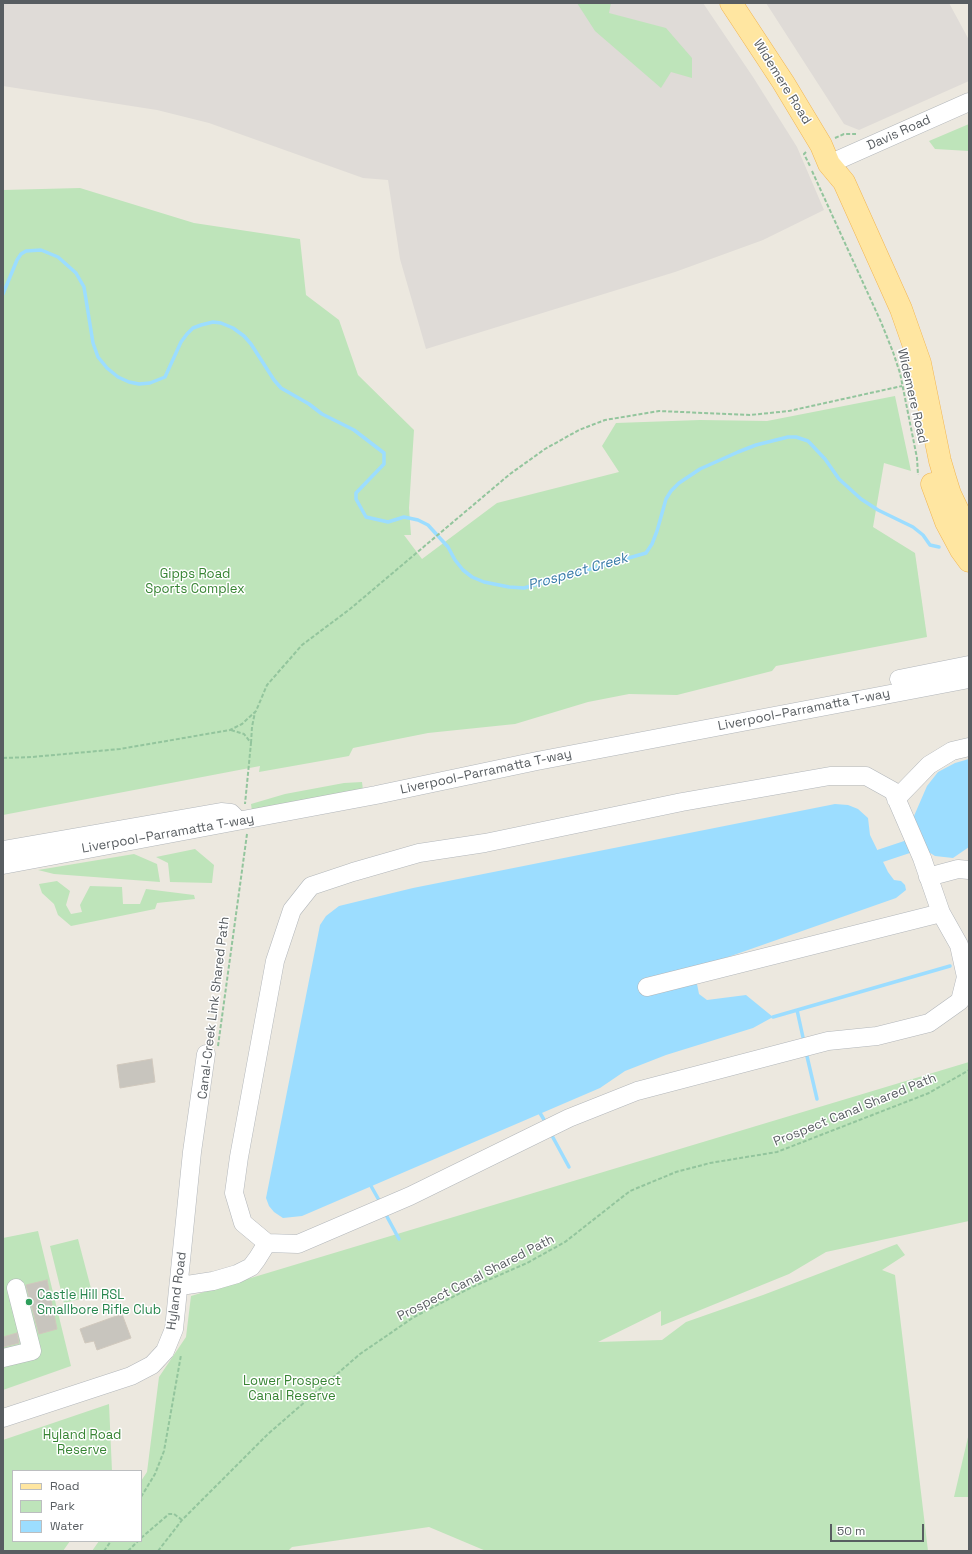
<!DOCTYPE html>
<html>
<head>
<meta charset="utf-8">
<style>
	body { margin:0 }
	#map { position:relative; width:972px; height:1554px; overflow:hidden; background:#ece8df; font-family:"Space Grotesk",sans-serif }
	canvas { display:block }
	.frame { position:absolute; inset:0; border:4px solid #585d61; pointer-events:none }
	.legend { position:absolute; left:12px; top:1470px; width:130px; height:72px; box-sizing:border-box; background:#fff; border:1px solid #bcbec0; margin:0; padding:5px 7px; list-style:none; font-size:12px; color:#585d61 }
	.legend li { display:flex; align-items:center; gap:8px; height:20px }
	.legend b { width:20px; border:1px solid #bcbec0 }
	.scale { position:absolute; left:830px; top:1524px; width:94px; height:18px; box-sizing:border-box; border:2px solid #585d61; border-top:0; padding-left:5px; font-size:12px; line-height:14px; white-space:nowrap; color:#585d61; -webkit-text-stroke:3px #fff; paint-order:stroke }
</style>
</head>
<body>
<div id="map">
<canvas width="972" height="1554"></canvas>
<div class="frame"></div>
<ul class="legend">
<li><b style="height:5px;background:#ffe6a1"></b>Road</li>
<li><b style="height:11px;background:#bee4ba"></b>Park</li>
<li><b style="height:11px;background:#9cddff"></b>Water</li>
</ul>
<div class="scale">50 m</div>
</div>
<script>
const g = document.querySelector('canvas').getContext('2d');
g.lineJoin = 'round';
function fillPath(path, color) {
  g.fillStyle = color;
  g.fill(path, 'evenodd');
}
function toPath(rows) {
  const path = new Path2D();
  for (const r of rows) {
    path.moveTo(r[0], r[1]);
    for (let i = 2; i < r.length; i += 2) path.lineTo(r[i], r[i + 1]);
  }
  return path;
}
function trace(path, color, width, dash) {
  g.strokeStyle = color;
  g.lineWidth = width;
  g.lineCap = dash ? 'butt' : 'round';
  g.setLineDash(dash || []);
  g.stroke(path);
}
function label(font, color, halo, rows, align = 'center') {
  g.font = font + ' "Space Grotesk",sans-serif';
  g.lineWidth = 3;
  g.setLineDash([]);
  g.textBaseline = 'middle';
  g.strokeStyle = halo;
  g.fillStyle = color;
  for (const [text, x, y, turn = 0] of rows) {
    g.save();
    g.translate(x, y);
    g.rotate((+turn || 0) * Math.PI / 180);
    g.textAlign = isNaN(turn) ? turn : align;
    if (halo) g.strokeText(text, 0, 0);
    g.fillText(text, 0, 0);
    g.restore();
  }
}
const industrial = toPath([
	[3,3,703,3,753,77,797,147,824,210,763,240,675,272,426,349,400,259,388,180,363,178,209,123,157,110,3,86],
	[766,3,949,3,969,40,969,81,859,130,844,124]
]);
const green = toPath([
	[577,3,611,3,609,13,666,28,692,58,692,78,671,72,661,88,595,31],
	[969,124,969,151,935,149,929,141],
	[80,188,194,223,300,239,306,295,339,320,358,375,414,430,409,508,411,535,404,535,422,559,497,503,619,472,602,446,616,423,700,420,767,421,895,396,911,471,884,463,873,527,915,553,927,637,776,666,772,671,677,695,629,694,588,702,515,724,428,733,353,748,349,756,259,772,260,766,3,815,3,190],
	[362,782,363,790,252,811,251,804,285,794,344,783],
	[195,849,214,865,212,883,170,882,168,863,156,857],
	[134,854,157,864,160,882,54,874,38,870],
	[57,881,70,891,66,905,71,914,82,912,80,905,90,886,122,887,123,904,140,904,146,889,194,895,195,899,157,903,155,909,71,926,58,915,54,904,42,893,39,884],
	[969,1062,969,1221,826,1252,789,1274,661,1326,661,1311,598,1342,662,1340,686,1322,763,1295,897,1244,905,1255,882,1270,895,1275,928,1551,486,1551,429,1527,292,1547,288,1551,92,1551,99,1541,141,1541,141,1481,147,1472,159,1377,186,1337,191,1296],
	[38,1231,71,1366,3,1390,3,1238],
	[78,1239,93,1296,64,1303,50,1246],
	[109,1404,112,1471,13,1471,13,1541,70,1541,63,1551,3,1551,3,1440],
	[969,1433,969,1497,954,1497]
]);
const water = toPath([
	[969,759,969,847,953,858,935,856,916,844,913,830,914,816,927,786,938,772,955,763],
	[835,804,848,805,858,809,868,818,870,835,888,872,894,880,901,881,905,885,906,890,896,898,694,969,699,994,707,1000,746,995,773,1017,753,1028,666,1055,625,1071,600,1088,302,1216,283,1218,274,1212,269,1206,266,1198,320,925,326,916,339,906,413,888]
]);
const stream = toPath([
	[3,294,17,260,21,254,26,251,41,250,58,257,76,273,84,287,93,343,98,357,107,368,118,377,129,382,139,384,150,383,165,377,181,342,187,334,193,328,201,325,213,322,221,323,233,328,244,336,251,344,274,380,281,388,309,404,322,414,354,430,384,453,384,464,356,493,356,499,366,517,388,522,404,517,418,520,428,525,448,547,455,560,463,570,472,577,484,582,509,587,524,588,646,553,652,544,657,531,666,499,671,491,679,483,700,469,738,452,756,445,788,437,796,437,808,441,825,459,839,479,861,499,878,510,913,527,923,535,930,545,939,547],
	[797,1010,804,1042],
	[773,1017,950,966],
	[806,1052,817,1099],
	[540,1113,546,1123],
	[550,1132,569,1167],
	[371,1186,380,1202],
	[385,1213,399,1239]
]);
const canal = toPath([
	[880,856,916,844]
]);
const building = toPath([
	[152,1059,155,1082,120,1088,117,1065,152,1059],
	[47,1280,57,1329,39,1334,26,1285,47,1280],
	[122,1314,131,1338,97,1350,94,1341,85,1343,80,1329,122,1314],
	[17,1333,19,1343,3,1347,3,1337,17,1333]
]);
const path = toPath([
	[835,138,844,134,856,134],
	[806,152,804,154,810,166],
	[812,171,881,322,893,352,900,373,917,458,918,475],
	[231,730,244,734,251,743,245,804],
	[251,743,252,727,255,712],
	[3,758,32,757,120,749,230,730,242,724,256,711,267,685,302,645,350,609,510,474,545,449,579,430,605,420,659,411,750,415,789,411,902,386],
	[218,1046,247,834],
	[141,1497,155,1474,164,1451,181,1355],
	[141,1538,169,1514,174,1514,182,1520],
	[104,1551,111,1541],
	[128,1551,138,1541],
	[158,1551,182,1520,268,1434,360,1354,414,1317,470,1288,527,1263,565,1242,630,1191,676,1172,710,1163,777,1152,929,1093,969,1070]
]);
const minor = toPath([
	[829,164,969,102],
	[899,679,969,665],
	[896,799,929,765,952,751,969,747],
	[3,850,221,812,231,813,235,817],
	[3,865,376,795,537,761,969,679],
	[928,877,958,869,969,870],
	[647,987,941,913],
	[180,1283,187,1285,213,1281,237,1274,251,1267,257,1259,267,1243,298,1244,410,1196,569,1118,637,1091,828,1041,877,1036,929,1023,960,1001,966,977,959,945,941,913,922,858,893,791,866,776,830,776,682,802,485,843,419,853,353,872,311,886,292,910,275,961,239,1157,234,1193,243,1223,267,1243],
	[3,1358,32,1351,16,1288],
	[3,1418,131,1376,152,1365,165,1351,174,1329,192,1152,206,1054]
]);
const major = toPath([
	[731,3,783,82,821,145,829,164,844,182,901,309,920,363,940,461,945,478,950,494,969,534],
	[932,484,946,522,961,550,969,561]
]);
const markers = [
	[29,1302,4,"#2e9e5b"]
];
const streetNames = [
	["Widemere Road",782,82,58],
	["Davis Road",899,133,-24],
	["Widemere Road",912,396,77],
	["Liverpool–Parramatta T-way",804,710,-11],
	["Liverpool–Parramatta T-way",486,772,-12],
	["Liverpool–Parramatta T-way",168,834,-10],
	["Canal-Creek Link Shared Path",214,1008,-83],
	["Prospect Canal Shared Path",855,1110,-22],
	["Prospect Canal Shared Path",476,1278,-27],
	["Hyland Road",177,1291,-82]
];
const parkNames = [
	["Gipps Road",195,574],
	["Sports Complex",195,589],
	["Lower Prospect",292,1381],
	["Canal Reserve",292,1396],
	["Hyland Road",82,1435],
	["Reserve",82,1450]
];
const leisureNames = [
	["Castle Hill RSL",37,1295],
	["Smallbore Rifle Club",37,1310]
];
const waterNames = [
	["Prospect Creek",578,572,-16]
];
fillPath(industrial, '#dfdbd7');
fillPath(green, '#bee4ba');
fillPath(water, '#9cddff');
trace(stream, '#9cddff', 3.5);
trace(canal, '#9cddff', 13);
fillPath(building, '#c8c5be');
trace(building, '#d0c8bd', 1);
trace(minor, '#b2b6ba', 19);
trace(major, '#f2b551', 23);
trace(path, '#93c59d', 2, [4, 2]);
trace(minor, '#fff', 18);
trace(major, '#ffe6a1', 22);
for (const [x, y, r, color] of markers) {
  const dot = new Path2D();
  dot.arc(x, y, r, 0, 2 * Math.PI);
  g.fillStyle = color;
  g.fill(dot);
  trace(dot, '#fff', 1.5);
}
label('13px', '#585d61', '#fff', streetNames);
label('13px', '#378433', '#fff', parkNames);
label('13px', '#27864d', '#fff', leisureNames, 'left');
label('italic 14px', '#377aa8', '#fff', waterNames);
</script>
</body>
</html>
